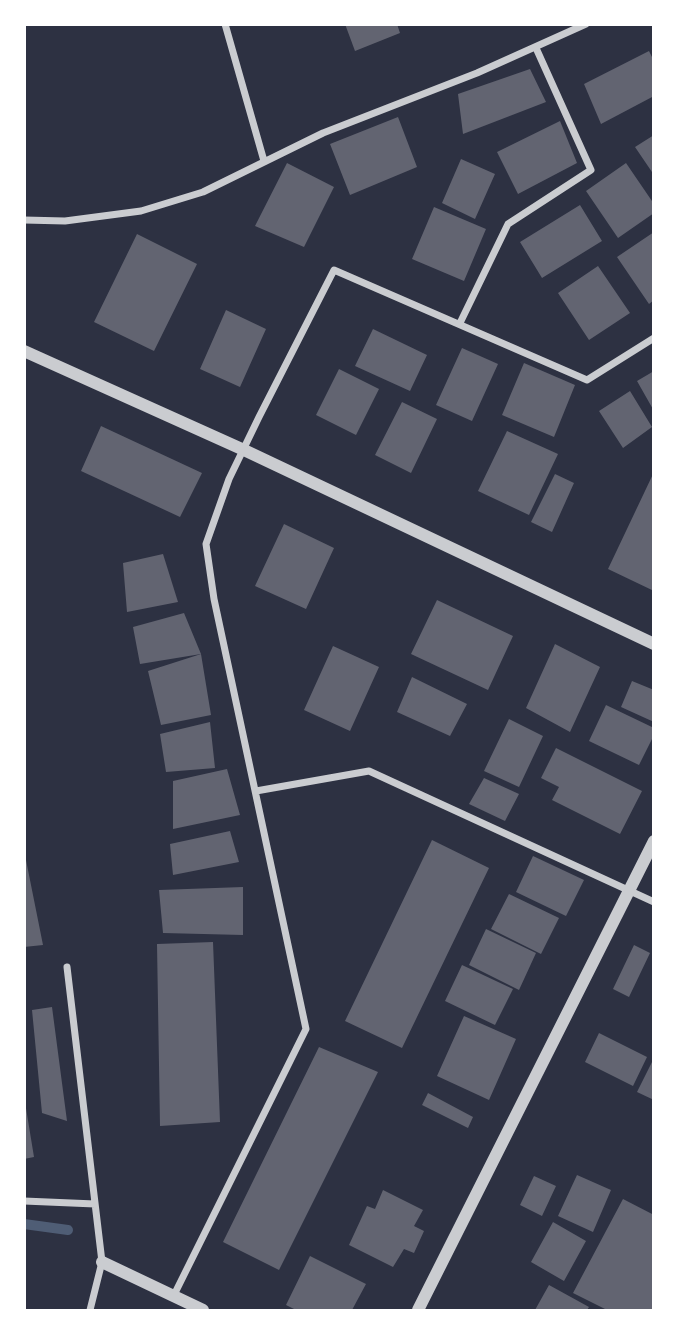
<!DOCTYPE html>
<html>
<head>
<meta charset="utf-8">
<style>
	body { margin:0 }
	#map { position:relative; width:678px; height:1335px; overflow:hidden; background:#2d3142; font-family:"Varela Round",sans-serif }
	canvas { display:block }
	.frame { position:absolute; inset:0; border:26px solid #fff; pointer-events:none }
</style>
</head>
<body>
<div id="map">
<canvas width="678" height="1335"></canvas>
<div class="frame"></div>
</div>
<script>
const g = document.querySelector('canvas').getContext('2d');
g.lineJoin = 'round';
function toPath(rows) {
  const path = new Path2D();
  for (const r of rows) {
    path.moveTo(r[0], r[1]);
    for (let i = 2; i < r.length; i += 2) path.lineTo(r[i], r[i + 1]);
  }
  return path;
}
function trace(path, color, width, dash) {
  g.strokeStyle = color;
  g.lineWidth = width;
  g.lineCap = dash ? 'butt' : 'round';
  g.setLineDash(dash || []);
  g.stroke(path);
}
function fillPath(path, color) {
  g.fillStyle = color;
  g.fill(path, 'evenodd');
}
const stream = toPath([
	[24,1224,68,1230]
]);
const building = toPath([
	[345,24,397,24,400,33,355,51],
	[649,51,654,61,654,96,601,124,584,84],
	[530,69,546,102,463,134,458,94],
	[398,117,417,167,350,195,330,144],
	[560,121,577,163,518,194,497,152],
	[654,135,654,175,635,147],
	[461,159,495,174,475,219,442,203],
	[287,163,334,187,304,247,255,226],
	[626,163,654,204,654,213,618,238,586,191],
	[580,205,602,241,542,278,520,242],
	[434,207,486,229,464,281,412,259],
	[654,232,654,300,649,304,617,257],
	[137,234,197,264,154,351,94,322],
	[598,266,630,313,589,340,558,293],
	[226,310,266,329,240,387,200,369],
	[373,329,427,355,410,391,355,366],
	[462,348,498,364,472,421,436,405],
	[524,363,575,385,554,437,502,415],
	[339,369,379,389,356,435,316,415],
	[654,371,654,411,637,381],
	[630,391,652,427,623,448,599,411],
	[402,402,437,419,411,473,375,455],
	[101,426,202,473,180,517,81,471],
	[507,431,558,454,529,515,478,491],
	[654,472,654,591,608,569],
	[555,474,574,483,552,532,531,522],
	[284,524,334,548,306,609,255,586],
	[163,554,178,602,127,612,123,563],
	[437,600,513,636,488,690,411,654],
	[184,613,201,654,140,664,133,627],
	[555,644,600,667,570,732,526,708],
	[333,646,379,667,350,731,304,710],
	[201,654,211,715,161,725,148,671],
	[412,677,467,704,450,736,397,712],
	[632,681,654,690,654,722,621,707],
	[606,705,654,728,654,735,639,765,589,741],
	[509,719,543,736,519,787,484,771],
	[210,722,215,768,166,772,160,734],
	[556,748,642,791,620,834,552,800,559,787,541,778],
	[227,769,240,815,173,829,173,781],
	[484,778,519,794,505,821,469,804],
	[230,831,239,862,173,875,170,844],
	[432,840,489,868,402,1048,345,1021],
	[533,856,584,880,566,916,516,892],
	[24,860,26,860,43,945,24,947],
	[243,887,243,935,163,933,159,890],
	[509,894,559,918,541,954,491,929],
	[486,929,536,953,519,990,469,965],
	[213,942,220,1122,160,1126,157,944],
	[634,945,650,953,629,997,613,989],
	[462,965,513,989,495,1025,445,1001],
	[52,1007,67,1121,42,1113,32,1010],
	[464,1016,516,1039,489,1100,437,1076],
	[599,1033,647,1057,633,1086,585,1062],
	[319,1047,378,1072,279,1270,223,1242],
	[654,1058,654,1100,637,1092],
	[428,1093,473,1117,468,1128,422,1105],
	[24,1096,34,1157,24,1159],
	[577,1175,611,1190,593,1232,558,1216],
	[534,1176,556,1186,542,1216,520,1205],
	[383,1190,423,1210,414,1226,424,1231,414,1253,404,1249,393,1267,349,1245,367,1206,375,1209],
	[623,1199,654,1215,653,1310,607,1310,573,1293],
	[553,1222,586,1241,564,1281,531,1262],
	[310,1256,366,1284,352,1310,296,1310,286,1305],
	[549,1285,589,1307,587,1310,535,1310]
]);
const minor = toPath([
	[225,24,264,161],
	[24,220,65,221,141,211,203,192,323,133,477,73,586,24],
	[460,323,508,224,591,170,536,48],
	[256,791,369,771,654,902],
	[67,967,102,1262,90,1310],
	[24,1201,95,1204],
	[174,1295,306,1029,214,599,206,544,229,479,259,417,334,270,587,380,654,338]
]);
const tertiary = toPath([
	[24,351,244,450,654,644],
	[102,1262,203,1310],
	[418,1310,654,841]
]);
trace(stream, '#4f5d75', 10);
fillPath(building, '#626471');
trace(minor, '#caccd0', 7);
trace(tertiary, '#caccd0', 12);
</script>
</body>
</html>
